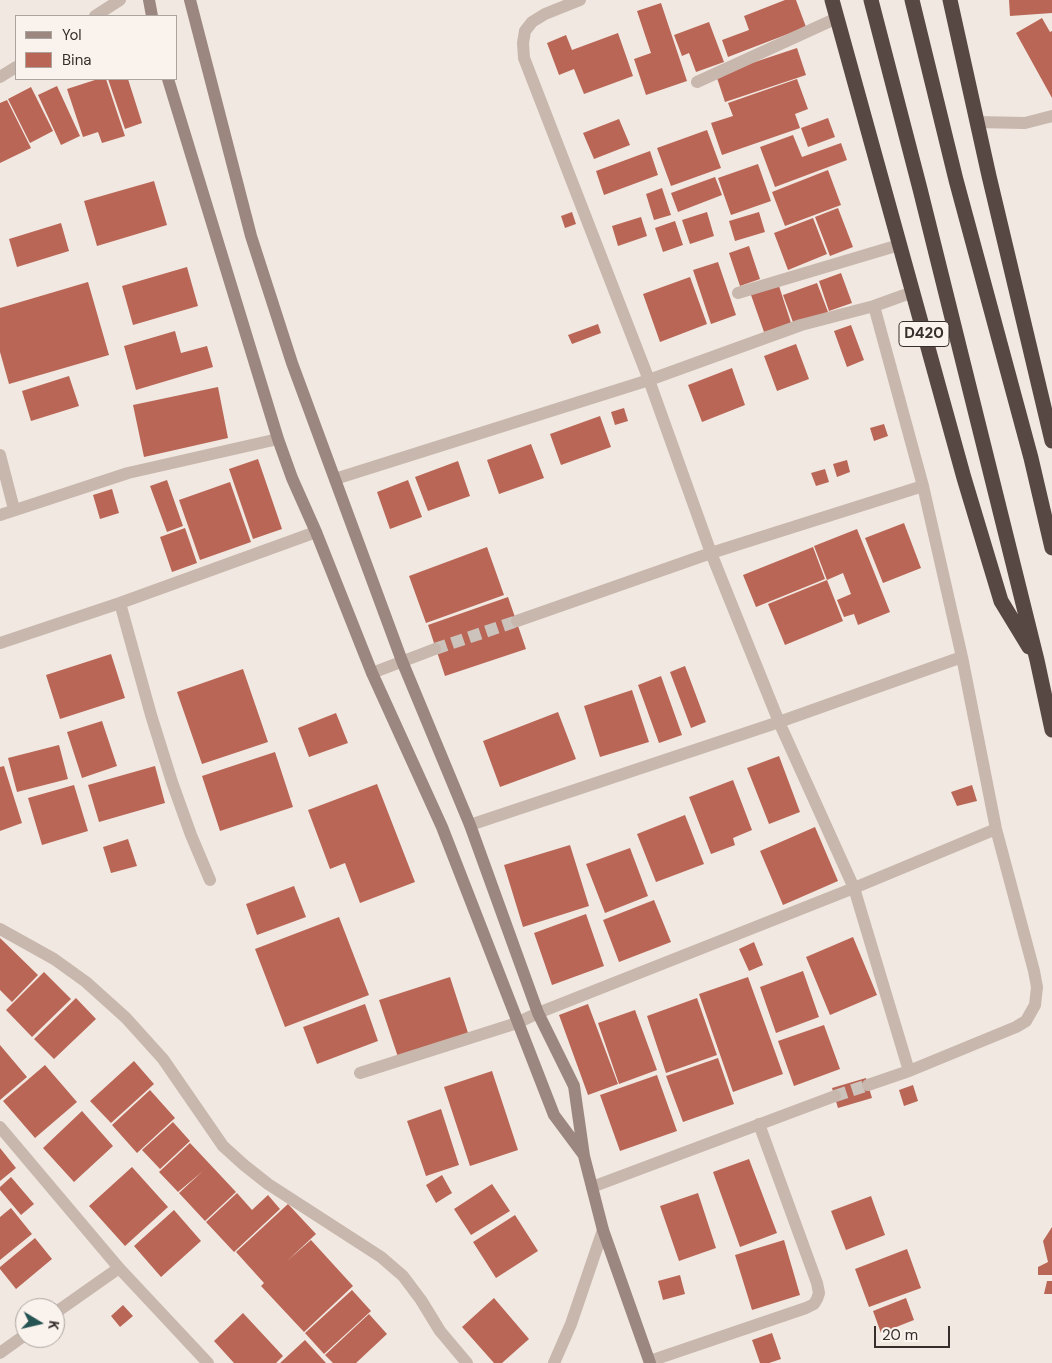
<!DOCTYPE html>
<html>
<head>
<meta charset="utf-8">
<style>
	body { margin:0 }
	#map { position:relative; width:1052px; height:1363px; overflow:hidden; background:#f1e8e1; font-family:"DM Sans",sans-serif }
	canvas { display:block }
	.legend { position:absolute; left:15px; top:15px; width:162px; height:65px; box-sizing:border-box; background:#f9f2ed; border:1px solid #aba49f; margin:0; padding:6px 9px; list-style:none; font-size:15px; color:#372e2b }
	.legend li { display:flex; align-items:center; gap:10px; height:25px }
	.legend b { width:25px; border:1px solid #aba49f }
	.north { position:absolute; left:15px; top:1298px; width:50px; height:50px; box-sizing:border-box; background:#f9f2ed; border:1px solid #aba49f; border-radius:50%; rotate:99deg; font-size:14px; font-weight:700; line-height:20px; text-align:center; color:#372e2b }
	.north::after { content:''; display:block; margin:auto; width:18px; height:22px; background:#255453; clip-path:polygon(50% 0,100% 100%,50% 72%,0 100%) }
	.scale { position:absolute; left:874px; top:1326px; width:76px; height:22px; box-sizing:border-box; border:2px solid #372e2b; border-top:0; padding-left:6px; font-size:15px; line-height:18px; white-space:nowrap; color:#372e2b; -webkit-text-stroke:4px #f9f2ed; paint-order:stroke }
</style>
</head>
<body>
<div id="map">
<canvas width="1052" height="1363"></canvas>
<ul class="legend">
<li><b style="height:6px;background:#9b877f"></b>Yol</li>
<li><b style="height:14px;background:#b96656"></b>Bina</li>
</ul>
<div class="north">K</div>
<div class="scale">20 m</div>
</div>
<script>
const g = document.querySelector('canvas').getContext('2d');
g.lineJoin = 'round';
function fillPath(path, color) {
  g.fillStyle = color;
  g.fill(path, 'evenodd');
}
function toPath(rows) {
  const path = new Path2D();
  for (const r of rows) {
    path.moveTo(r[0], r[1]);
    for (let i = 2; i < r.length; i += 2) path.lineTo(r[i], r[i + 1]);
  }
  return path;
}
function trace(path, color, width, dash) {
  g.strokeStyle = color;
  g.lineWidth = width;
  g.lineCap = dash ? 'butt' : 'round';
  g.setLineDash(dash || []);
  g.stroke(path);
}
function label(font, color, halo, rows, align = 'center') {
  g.font = font + ' "DM Sans",sans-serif';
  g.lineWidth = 4;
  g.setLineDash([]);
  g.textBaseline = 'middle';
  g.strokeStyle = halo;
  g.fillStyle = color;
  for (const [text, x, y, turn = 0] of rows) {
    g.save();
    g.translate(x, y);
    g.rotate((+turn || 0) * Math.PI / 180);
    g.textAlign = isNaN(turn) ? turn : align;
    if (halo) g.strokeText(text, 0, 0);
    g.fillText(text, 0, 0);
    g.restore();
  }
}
const building = toPath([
	[785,0,796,0,806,27,728,57,722,40,749,30,744,16],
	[1009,0,1052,0,1052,13,1010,16],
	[661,3,687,81,646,95,634,59,651,53,637,11],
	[1042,18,1050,32,1052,31,1052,98,1016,33],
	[709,22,724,62,696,72,689,53,682,56,674,35],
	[618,33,633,76,584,94,574,69,559,75,547,43,566,35,572,50],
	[797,48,806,75,725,102,716,75],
	[98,79,106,79,125,136,102,143,98,132,83,137,67,89],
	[108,79,128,79,142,123,125,129],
	[797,79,808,109,795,114,800,128,722,155,711,123,733,116,728,103],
	[57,86,80,136,61,145,38,95],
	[31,87,53,131,30,143,8,99],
	[7,100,31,148,0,163,0,103],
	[828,118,835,137,808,147,801,128],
	[619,119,630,145,594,159,583,133],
	[707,130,721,168,671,186,657,148],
	[793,135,802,157,841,143,847,160,775,187,760,147],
	[650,151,658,175,604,195,596,171],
	[758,164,771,201,731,215,718,178],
	[828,170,841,205,785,226,772,192],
	[715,177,722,195,678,212,671,193],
	[154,181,167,225,97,246,84,201],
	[662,188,671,215,654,220,646,194],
	[838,208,853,247,830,256,815,217],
	[572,212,576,224,565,228,561,216],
	[707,212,714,236,690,244,682,220],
	[759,212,765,232,735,241,729,221],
	[641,217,647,236,618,246,612,226],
	[813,218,827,254,788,270,774,233],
	[675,221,683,245,663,252,655,228],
	[61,223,69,251,17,267,9,239],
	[749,246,760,279,740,286,729,253],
	[718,262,736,315,711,324,693,270],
	[187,267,198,306,133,325,122,286],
	[841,273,852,303,829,311,819,281],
	[690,277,707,324,660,342,643,294],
	[88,282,109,355,9,384,0,352,0,308],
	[817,283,828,312,794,325,783,295],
	[779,286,791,323,764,332,751,295],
	[598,324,601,333,572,344,568,335],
	[851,325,864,360,847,367,834,331],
	[175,331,181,353,207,346,213,367,136,390,124,346],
	[796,344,809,379,777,391,764,356],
	[732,368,745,405,702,422,688,385],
	[69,376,79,406,31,421,22,391],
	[218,387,228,438,144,457,133,405],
	[624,408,628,421,615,425,611,412],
	[600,416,611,447,561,465,550,434],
	[884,424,888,436,874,441,870,428],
	[531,444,544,478,499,494,487,460],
	[258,459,282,529,253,539,229,469],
	[847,460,850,472,837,477,833,464],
	[458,461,470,496,428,511,415,477],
	[825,469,829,482,816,486,811,473],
	[167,480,183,526,167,532,150,486],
	[408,480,422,517,390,529,377,492],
	[230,482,251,542,200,560,179,500],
	[112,489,119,513,100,519,93,495],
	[904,523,921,568,883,583,865,538],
	[185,528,197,563,172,572,160,537],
	[857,529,890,612,858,625,854,614,844,617,837,600,851,594,843,573,827,580,814,546],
	[487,547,504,595,426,623,409,576],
	[813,547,825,579,756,607,743,575],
	[827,580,843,621,785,645,768,604],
	[508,597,526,649,445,676,428,625],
	[111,654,125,698,60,719,46,675],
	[685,666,706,722,691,728,670,672],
	[243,669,268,742,202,764,177,692],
	[661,676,682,735,659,743,638,685],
	[632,690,649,742,600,757,584,706],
	[558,712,576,759,500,787,483,741],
	[336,713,348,743,309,757,298,728],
	[102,721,117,766,82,778,67,732],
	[59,745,68,779,17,792,8,758],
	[275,752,293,807,220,831,202,776],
	[779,756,800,812,769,824,747,768],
	[4,766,22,823,0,831,0,767],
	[155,766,165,803,99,822,88,785],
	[733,780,752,830,733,838,735,845,711,854,689,797],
	[377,784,415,882,360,903,345,863,330,869,308,810],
	[74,785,88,831,42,845,28,798],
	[972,785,977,801,957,806,951,792],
	[685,815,704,864,656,882,637,834],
	[815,827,838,881,783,905,760,851],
	[128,839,137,866,111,873,103,847],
	[570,845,589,906,523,927,504,865],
	[630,848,648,896,605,913,586,864],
	[294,886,306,917,257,935,246,904],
	[654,900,671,942,619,962,603,920],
	[586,914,604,966,552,985,534,933],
	[339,917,369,995,285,1027,255,949],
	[853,937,877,995,830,1015,806,957],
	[0,938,38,975,12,1002,0,990],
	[754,942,763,965,749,971,739,949],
	[803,971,819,1017,776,1033,760,987],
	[44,972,71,999,32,1037,6,1010],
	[450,977,469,1036,399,1060,379,1000],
	[748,977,783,1074,733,1092,699,994],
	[76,998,96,1019,54,1059,34,1039],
	[697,998,717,1055,666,1073,647,1016],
	[365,1004,378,1041,317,1064,303,1027],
	[588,1004,618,1084,588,1095,559,1015],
	[635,1010,657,1070,619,1084,598,1023],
	[824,1025,840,1069,794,1086,778,1041],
	[0,1045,27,1077,0,1100],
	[718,1058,734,1104,683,1122,666,1076],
	[134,1061,154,1084,111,1123,90,1101],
	[45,1065,77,1102,35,1138,3,1101],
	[492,1071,518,1150,470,1166,444,1087],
	[657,1075,677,1131,620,1151,600,1095],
	[866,1078,872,1098,838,1108,832,1088],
	[913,1085,918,1101,904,1106,899,1090],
	[150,1090,175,1118,137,1153,112,1125],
	[441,1109,459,1165,426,1176,407,1121],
	[82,1111,113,1146,74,1182,43,1148],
	[173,1122,190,1141,160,1169,142,1150],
	[190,1143,236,1192,205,1221,179,1193,203,1171,178,1192,159,1172],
	[0,1148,16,1168,0,1181],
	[749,1159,777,1233,740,1247,713,1172],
	[132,1167,168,1207,125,1246,89,1206],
	[442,1175,452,1193,436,1203,426,1185],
	[11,1177,34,1204,21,1215,0,1190,0,1187],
	[492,1184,510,1211,471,1235,454,1209],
	[237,1193,252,1210,268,1195,280,1209,234,1252,206,1222],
	[698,1193,716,1248,679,1261,660,1206],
	[871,1196,885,1235,846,1250,831,1211],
	[288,1204,316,1234,287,1261,311,1240,353,1286,304,1332,261,1286,264,1283,236,1252],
	[11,1208,32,1234,0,1260,0,1217],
	[174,1210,201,1241,161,1277,134,1246],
	[515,1215,538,1251,496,1278,473,1242],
	[1052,1227,1052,1275,1038,1275,1038,1267,1048,1262,1043,1241],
	[35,1238,52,1259,16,1289,0,1269,0,1267],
	[784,1240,800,1295,752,1310,735,1255],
	[907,1249,921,1288,869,1307,855,1269],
	[680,1275,685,1294,663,1300,658,1281],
	[1047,1281,1052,1281,1052,1294,1044,1294],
	[352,1290,371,1311,324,1354,305,1333],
	[494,1298,529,1339,502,1363,494,1363,462,1327],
	[906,1298,914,1320,881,1333,873,1311],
	[123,1305,133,1316,120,1327,111,1316],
	[243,1313,283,1356,276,1363,234,1363,214,1341],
	[369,1314,387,1334,356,1363,333,1363,325,1355],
	[772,1333,781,1359,769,1363,760,1363,752,1340],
	[305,1340,326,1363,280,1363]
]);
const streetTunnel = toPath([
	[435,649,517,621],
	[835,1096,868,1085]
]);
const street = toPath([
	[580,0,545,14,532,22,525,31,523,43,524,58,649,380,711,553,779,722,854,888,909,1071],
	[95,16,120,0],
	[0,77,16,67],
	[697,82,837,18],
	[977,122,1025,123,1052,116],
	[738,293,899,245],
	[0,455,14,509],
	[335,479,649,380,801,325,874,306,913,292],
	[0,515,128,473,278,439],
	[120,603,151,715,172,782,191,835,210,880],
	[517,621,711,553,923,486],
	[0,643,120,603,316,532],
	[372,673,435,649],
	[470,825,779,722,962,657],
	[0,929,54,959,86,982,126,1018,163,1059,223,1146,244,1165,268,1184,381,1257,403,1276,421,1300,440,1331,467,1363],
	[360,1073,517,1023,538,1013,854,888,996,829],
	[868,1085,909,1071,1016,1027,1026,1021,1035,1005,1037,987,1034,971,996,829,962,657,923,486,874,306],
	[0,1127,119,1268,208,1363],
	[592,1187,835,1096],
	[55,1313,119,1268],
	[0,1353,25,1335],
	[650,1361,806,1308,814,1304,817,1299,819,1293,817,1283,759,1124],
	[554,1363,571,1324,603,1230]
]);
const secondary = toPath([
	[149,0,152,16],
	[190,0,251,236,292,363,402,661,470,825,538,1013,574,1086,584,1156,603,1230,650,1363],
	[168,79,278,439,292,478,316,532,372,673,442,827,554,1115,583,1154]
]);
const highway = toPath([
	[832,0,964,478,1001,601,1029,647],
	[871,0,920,189,1037,660,1052,730],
	[912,0,956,180,1031,458,1052,548],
	[950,0,989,176,1052,441]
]);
const shields = [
	[924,334,50]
];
const shieldNames = [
	["D420",924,334]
];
fillPath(building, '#b96656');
trace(streetTunnel, '#ccc3bd', 12, [12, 6]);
trace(street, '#c8b7ad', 12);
trace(secondary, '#9b877f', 12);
trace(highway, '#574843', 15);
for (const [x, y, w] of shields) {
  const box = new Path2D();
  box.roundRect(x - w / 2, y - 12.5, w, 25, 4);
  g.fillStyle = '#f9f2ed';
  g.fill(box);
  trace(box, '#372e2b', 1);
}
label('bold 15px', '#372e2b', null, shieldNames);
</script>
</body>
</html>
